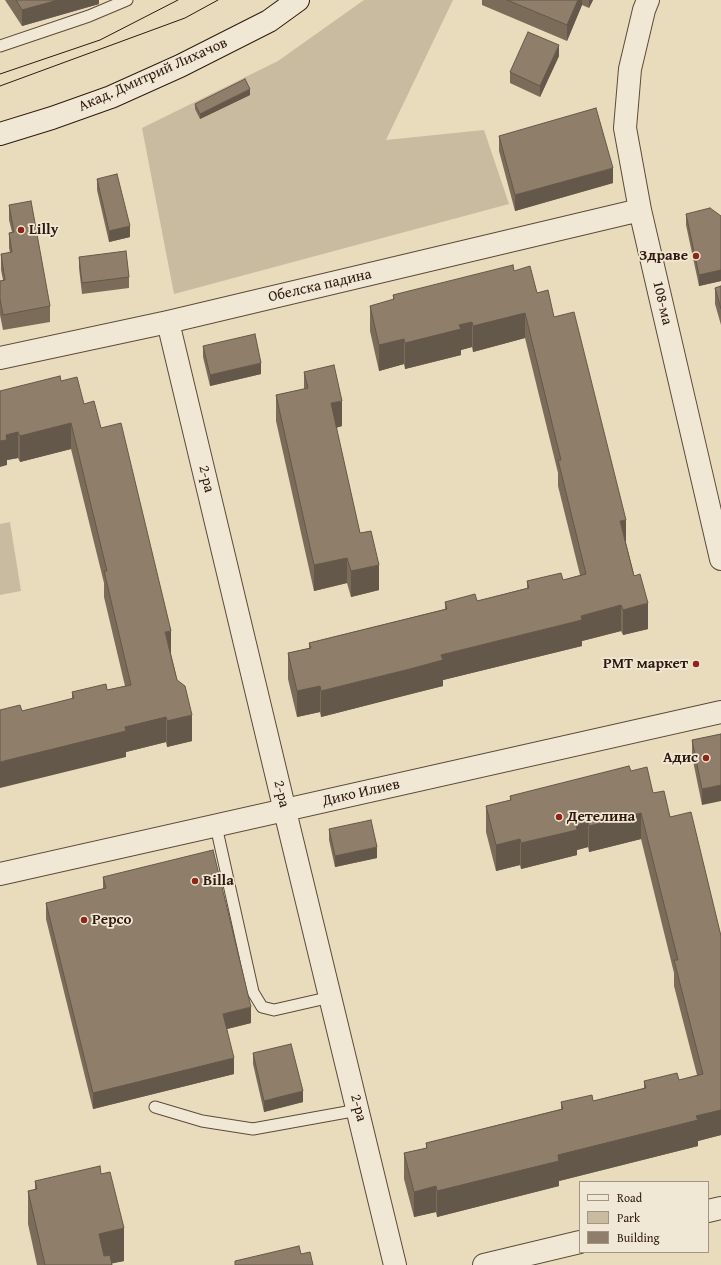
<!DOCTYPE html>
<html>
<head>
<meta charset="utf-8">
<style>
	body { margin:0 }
	#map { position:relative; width:721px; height:1265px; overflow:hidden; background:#e8dcbd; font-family:"Gentium Book Plus",serif }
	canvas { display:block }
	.legend { position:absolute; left:579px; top:1181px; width:130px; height:72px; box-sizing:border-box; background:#f0e8d4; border:1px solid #a39585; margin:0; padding:5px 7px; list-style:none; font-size:12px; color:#2f190f }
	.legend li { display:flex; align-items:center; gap:8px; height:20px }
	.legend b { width:20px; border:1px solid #a39585 }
</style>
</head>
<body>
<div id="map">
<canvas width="721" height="1265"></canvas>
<ul class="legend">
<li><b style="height:5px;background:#f0e8d4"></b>Road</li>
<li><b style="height:11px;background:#c9bb9f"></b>Park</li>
<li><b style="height:11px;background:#8f7e69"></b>Building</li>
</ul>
</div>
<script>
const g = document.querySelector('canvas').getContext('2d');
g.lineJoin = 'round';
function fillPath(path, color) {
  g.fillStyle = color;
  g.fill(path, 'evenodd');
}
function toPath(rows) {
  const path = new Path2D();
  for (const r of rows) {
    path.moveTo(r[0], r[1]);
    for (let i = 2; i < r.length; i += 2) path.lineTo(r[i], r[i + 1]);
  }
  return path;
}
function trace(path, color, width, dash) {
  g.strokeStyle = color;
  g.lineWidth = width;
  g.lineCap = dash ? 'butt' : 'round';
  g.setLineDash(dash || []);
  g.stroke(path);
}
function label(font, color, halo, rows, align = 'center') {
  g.font = font + ' "Gentium Book Plus",serif';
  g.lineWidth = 3.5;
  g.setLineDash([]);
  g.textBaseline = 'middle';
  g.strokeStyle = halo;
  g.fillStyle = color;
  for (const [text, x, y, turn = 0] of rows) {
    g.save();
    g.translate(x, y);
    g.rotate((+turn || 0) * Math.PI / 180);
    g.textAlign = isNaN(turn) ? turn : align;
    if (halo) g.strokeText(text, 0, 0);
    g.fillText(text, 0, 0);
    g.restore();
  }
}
const green = toPath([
	[364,0,453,0,386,140,484,130,509,204,174,294,142,128,278,61],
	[10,522,21,591,0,595,0,524]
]);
const lane = toPath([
	[0,46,89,16,127,0],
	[216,826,253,992,262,1007,274,1010,331,997],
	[155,1107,202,1121,253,1129,358,1110]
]);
const street = toPath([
	[648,0,644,10,630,69,625,128,640,210,721,559],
	[168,322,285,811,395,1265],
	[0,358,168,322,640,210],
	[0,874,721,712],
	[708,1211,721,1208],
	[484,1265,580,1242]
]);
const secondary = toPath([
	[0,134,52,118,111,97,180,66,269,21,298,0]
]);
const tram = toPath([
	[0,74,100,40,178,0],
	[0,86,185,18,218,0]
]);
const wall = toPath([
	[5,0,99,0,99,4,22,26],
	[482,0,593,0,589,8,582,5,567,41,482,5],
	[559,56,540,97,510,83,510,72],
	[250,95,200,119,195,109,195,104],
	[499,136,613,183,515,211,499,151],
	[97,179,130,237,109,242,97,190],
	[9,205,50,306,50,322,3,330,0,315,0,281,3,280,1,270,1,254,10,253,9,248,9,233,12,232,9,220],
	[686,214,721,216,721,281,699,286,686,225],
	[79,257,129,277,129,288,82,294,79,268],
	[514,271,537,293,554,317,626,543,648,629,623,635,621,631,582,641,582,646,443,680,443,686,410,694,321,717,320,712,297,717,288,679,288,653,309,648,309,643,445,609,445,602,477,601,527,588,527,581,563,580,580,575,558,486,558,473,525,338,473,352,472,347,461,350,461,355,405,369,404,364,379,371,370,331,370,306,393,300,393,295],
	[721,286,721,325,715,304,715,288],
	[203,346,261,374,210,386,203,357],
	[304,372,342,426,336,428,360,533,379,590,351,597,347,583,314,591,276,421,276,395,304,389],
	[61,381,84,404,101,428,171,654,192,741,167,747,166,742,126,752,126,757,22,711,72,699,72,692,107,690,125,686,104,597,104,583,71,449,20,462,18,458,7,460,7,465,0,391],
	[721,734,702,805,692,756,692,740],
	[631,771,653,793,670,817,721,936,721,1135,698,1141,698,1146,559,1181,559,1186,437,1217,436,1212,414,1217,404,1179,404,1153,426,1148,426,1143,561,1109,561,1102,593,1101,644,1088,644,1081,679,1080,697,1075,674,986,674,973,641,839,589,852,588,847,577,850,577,855,521,869,520,865,496,871,486,832,486,806,510,800,510,796],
	[329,829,377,858,335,867,329,840],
	[103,877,251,1023,227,1029,234,1074,93,1109,46,919,46,903,103,889],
	[253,1053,303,1102,264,1112,253,1064],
	[101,1174,124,1261,112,1263,112,1265,37,1265,28,1224,28,1191,35,1190,35,1181]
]);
const shadedWall = toPath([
	[58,0,99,0,99,4,22,26,22,10],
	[578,0,582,0,582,5,567,41,567,25],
	[589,0,593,0,589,8],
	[559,45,559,56,540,97,540,86],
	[250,89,250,95,200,119,200,114],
	[613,168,613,183,515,211,515,195],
	[130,226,130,237,109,242,109,231],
	[721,270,721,281,699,286,699,275],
	[525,313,525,338,473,352,473,326],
	[472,322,472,347,461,350,461,355,405,369,405,343,459,325],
	[404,339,404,364,379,371,379,345],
	[261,363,261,374,210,386,210,375],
	[342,401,342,426,331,429,331,403],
	[71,423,71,449,20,462,20,436],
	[18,432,18,458,7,460,7,465,0,467,0,441,6,435],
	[626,520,626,545,620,521],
	[347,558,347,583,314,591,314,565],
	[379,565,379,590,351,597,351,571],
	[648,603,648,629,623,635,623,610],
	[621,605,621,631,582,641,582,646,443,680,443,686,321,717,321,691,441,655,581,616],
	[171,631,171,657,165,632],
	[320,686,320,712,297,717,297,691],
	[192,715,192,741,167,747,167,721],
	[166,717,166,742,126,752,126,757,0,788,0,762,125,727],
	[721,785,721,801,702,805,702,789],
	[641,813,641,839,589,852,589,826],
	[588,822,588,847,577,850,577,855,521,869,521,843,576,825],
	[520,839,520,865,496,871,496,845],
	[377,847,377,858,335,867,335,856],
	[251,1007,251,1023,223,1030,223,1014],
	[234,1058,234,1074,93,1109,93,1093],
	[303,1091,303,1102,264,1112,264,1101],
	[721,1110,721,1135,698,1141,698,1146,559,1181,559,1186,437,1217,437,1191,558,1155,696,1116],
	[436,1186,436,1212,414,1217,414,1192],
	[124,1228,124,1261,105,1265,99,1234]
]);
const building = toPath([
	[16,0,58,0,22,10,16,0],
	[507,0,578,0,567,25,507,0],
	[528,32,559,45,540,86,510,72,528,32],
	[245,79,250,89,200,114,195,104,245,79],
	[596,108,613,168,515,195,499,136,596,108],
	[117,174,130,226,109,231,97,179,117,174],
	[31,201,50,306,3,315,0,299,0,281,5,280,1,254,12,252,9,233,14,232,9,205,31,201],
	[710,208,721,216,721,270,699,275,686,214,710,208],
	[126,251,129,277,82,283,79,257,126,251],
	[513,265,514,271,530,266,537,293,548,290,554,317,574,312,626,520,620,521,634,576,640,574,648,603,623,610,621,605,581,616,582,620,441,655,443,660,410,669,321,691,320,686,297,691,288,653,311,648,309,643,447,609,445,602,475,594,477,601,529,588,527,581,561,573,563,580,586,574,558,460,561,460,525,313,473,326,472,322,459,325,461,329,405,343,404,339,379,345,370,306,394,299,393,295,513,265],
	[721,286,721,309,715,288,721,286],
	[255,334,261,363,210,375,203,346,255,334],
	[334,365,342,401,331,403,360,533,371,531,379,565,351,571,347,558,314,565,276,395,308,388,304,372,334,365],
	[60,376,61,381,77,377,84,404,94,401,101,428,121,423,171,631,165,632,177,680,185,686,192,715,167,721,166,717,125,727,126,731,0,762,0,710,20,705,22,711,74,698,72,692,106,684,107,690,131,685,104,571,107,571,71,423,20,436,18,432,6,435,7,440,0,441,0,391,60,376],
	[721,734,721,785,702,789,692,740,721,734],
	[629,766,631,771,647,767,653,793,664,791,670,817,691,812,721,936,721,1110,696,1116,698,1120,558,1155,559,1161,437,1191,436,1186,414,1192,404,1153,427,1148,426,1143,563,1109,561,1102,592,1095,593,1101,646,1088,644,1081,677,1073,679,1080,703,1074,674,960,678,960,641,813,589,826,588,822,576,825,577,830,521,843,520,839,496,845,486,806,511,800,510,796,629,766],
	[371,820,377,847,335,856,329,829,371,820],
	[213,850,251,1007,223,1014,234,1058,93,1093,46,903,106,888,103,877,213,850],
	[291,1044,303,1091,264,1101,253,1053,291,1044],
	[100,1166,101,1174,110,1172,124,1228,99,1234,104,1256,110,1255,112,1265,45,1265,28,1191,37,1189,35,1181,100,1166],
	[299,1246,301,1254,310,1252,313,1265,235,1265,235,1261,299,1246]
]);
const markers = [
	[21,230,4,"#8f2418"],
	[696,256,4,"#8f2418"],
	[696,664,4,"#8f2418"],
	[706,758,4,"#8f2418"],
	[559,817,4,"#8f2418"],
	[195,881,4,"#8f2418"],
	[84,920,4,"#8f2418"]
];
const streetNames = [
	["Акад. Дмитрий Лихачов",153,75,-24],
	["Обелска падина",320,286,-13],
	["108-ма",662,303,77],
	["2-ра",206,479,77],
	["Дико Илиев",361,793,-13],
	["2-ра",281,794,77],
	["2-ра",358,1108,76]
];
const poiNames = [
	["Lilly",29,230],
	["Здраве",688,256,"right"],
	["РМТ маркет",688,664,"right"],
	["Адис",698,758,"right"],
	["Детелина",567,817],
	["Billa",203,881],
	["Pepco",92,920]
];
fillPath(green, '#c9bb9f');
trace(lane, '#5d4a3a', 13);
trace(street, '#5d4a3a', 24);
trace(secondary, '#2f190f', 24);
trace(lane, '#f0e8d4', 11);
trace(street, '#f0e8d4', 22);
trace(secondary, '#f0e8d4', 22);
trace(tram, '#2f190f', 1);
fillPath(wall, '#7b6c5a');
fillPath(shadedWall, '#64584a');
fillPath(building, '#8f7e69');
trace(building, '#64584a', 1);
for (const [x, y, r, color] of markers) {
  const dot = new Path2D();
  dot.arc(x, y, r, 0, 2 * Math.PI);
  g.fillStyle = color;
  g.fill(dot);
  trace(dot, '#f0e8d4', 1.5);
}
label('15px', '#2f190f', '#f0e8d4', streetNames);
label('bold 15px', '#2f190f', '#f0e8d4', poiNames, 'left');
</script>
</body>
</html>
